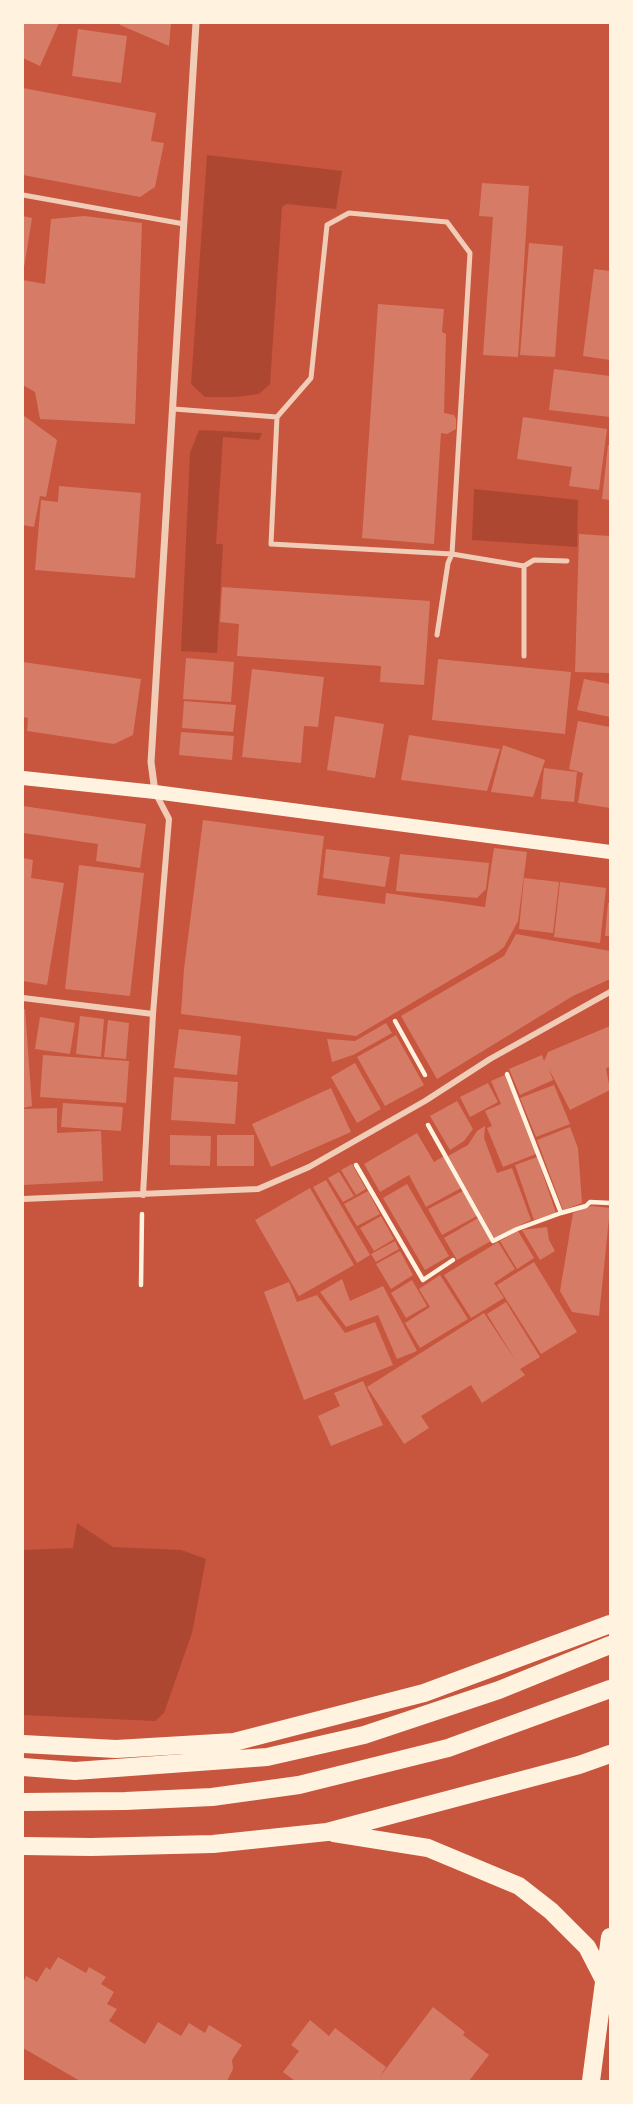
<!DOCTYPE html>
<html>
<head>
<meta charset="utf-8">
<style>
	body { margin:0 }
	#map { position:relative; width:633px; height:2104px; overflow:hidden; background:#c8553d; font-family:"Nunito Sans",sans-serif }
	canvas { display:block }
	.frame { position:absolute; inset:0; border:24px solid #fff3e0; pointer-events:none }
</style>
</head>
<body>
<div id="map">
<canvas width="633" height="2104"></canvas>
<div class="frame"></div>
</div>
<script>
const g = document.querySelector('canvas').getContext('2d');
g.lineJoin = 'round';
function fillPath(path, color) {
  g.fillStyle = color;
  g.fill(path, 'evenodd');
}
function toPath(rows) {
  const path = new Path2D();
  for (const r of rows) {
    path.moveTo(r[0], r[1]);
    for (let i = 2; i < r.length; i += 2) path.lineTo(r[i], r[i + 1]);
  }
  return path;
}
function trace(path, color, width, dash) {
  g.strokeStyle = color;
  g.lineWidth = width;
  g.lineCap = dash ? 'butt' : 'round';
  g.setLineDash(dash || []);
  g.stroke(path);
}
const green = toPath([
	[207,155,342,171,336,209,286,204,282,207,270,384,259,394,236,397,205,397,191,384],
	[199,430,262,433,259,440,223,437,216,544,223,544,217,653,181,651,190,453],
	[474,489,578,500,577,547,472,540],
	[77,1523,113,1547,181,1550,206,1559,192,1633,164,1713,155,1721,23,1715,23,1550,73,1548]
]);
const building = toPath([
	[23,23,59,23,40,66,23,58],
	[120,23,171,23,169,46,120,25],
	[78,29,127,36,121,83,72,76],
	[23,88,156,113,151,141,164,143,155,187,140,197,23,175],
	[482,183,529,186,518,357,483,355,493,217,479,216],
	[23,216,32,218,24,268,23,268],
	[84,216,142,223,135,424,40,419,35,392,23,385,23,280,45,284,51,219],
	[529,243,563,246,555,357,520,355],
	[594,269,610,271,610,360,583,356],
	[378,304,444,309,442,332,446,334,444,413,454,415,456,419,456,429,447,434,441,433,434,544,362,538],
	[554,369,610,376,610,417,549,410],
	[23,415,57,440,46,497,40,496,34,527,23,525],
	[523,417,607,429,599,490,569,486,572,467,517,459],
	[608,445,610,445,610,500,602,499],
	[59,486,141,493,135,578,35,570,41,500,58,502],
	[579,534,610,536,610,673,575,672],
	[222,587,430,601,424,685,380,682,381,666,237,656,239,624,220,622],
	[186,658,234,662,231,702,183,699],
	[438,659,571,672,565,734,432,720],
	[23,662,141,679,133,735,114,744,27,731,28,718,23,717],
	[252,669,324,677,318,727,304,726,301,763,242,757],
	[584,679,610,684,610,717,577,710],
	[184,701,236,705,233,732,182,728],
	[335,716,384,724,375,778,327,770],
	[578,721,610,727,610,808,578,803,583,773,569,769],
	[181,732,234,736,232,760,179,755],
	[409,735,500,749,487,791,401,780],
	[503,745,545,760,533,797,491,792],
	[544,768,577,772,574,802,541,799],
	[23,806,146,824,140,868,96,861,98,844,23,833],
	[203,820,324,836,317,895,385,904,386,893,485,907,494,848,527,852,518,921,504,947,498,952,356,1036,181,1014,184,969],
	[326,849,390,857,385,887,323,878],
	[400,854,489,863,486,889,477,898,396,891],
	[23,858,33,860,31,878,64,883,47,985,23,981],
	[79,865,144,873,130,996,65,989],
	[524,878,559,882,553,933,519,929],
	[560,882,606,888,600,943,554,937],
	[608,903,610,903,610,936,605,936],
	[516,934,610,951,610,979,573,996,437,1079,401,1016,504,956],
	[23,1009,25,1009,32,1106,23,1108],
	[80,1016,104,1019,101,1057,76,1054],
	[40,1017,75,1023,70,1054,35,1049],
	[108,1020,129,1023,126,1059,104,1057],
	[386,1023,392,1033,353,1055,332,1062,327,1039,355,1041],
	[610,1026,610,1067,606,1068,610,1090,570,1110,549,1069,553,1080,520,1095,509,1069,542,1055,544,1061,548,1052],
	[179,1029,241,1036,237,1075,174,1068],
	[396,1035,424,1085,385,1106,357,1057],
	[43,1055,129,1061,126,1103,40,1097],
	[355,1063,381,1109,357,1123,331,1077],
	[505,1075,536,1154,503,1167,487,1128,492,1126,485,1111,501,1104,491,1081],
	[174,1077,238,1082,235,1124,171,1120],
	[488,1083,498,1102,470,1117,460,1097],
	[554,1085,570,1124,536,1137,520,1098],
	[331,1088,351,1132,271,1167,252,1124],
	[457,1101,473,1129,464,1141,450,1150,430,1116],
	[63,1103,123,1107,121,1131,61,1127],
	[57,1108,57,1133,101,1131,103,1181,23,1185,23,1109],
	[485,1126,484,1138,497,1173,512,1168,531,1220,494,1238,448,1156,468,1145,477,1131],
	[570,1127,578,1148,582,1203,563,1210,537,1140],
	[417,1133,434,1162,444,1156,461,1188,426,1207,409,1175,380,1192,364,1164],
	[170,1135,211,1136,210,1166,170,1165],
	[217,1135,254,1135,254,1166,217,1166],
	[537,1157,556,1213,534,1220,515,1165],
	[352,1164,366,1189,356,1195,341,1170],
	[339,1172,354,1196,343,1202,328,1178],
	[326,1180,370,1255,357,1263,313,1187],
	[407,1184,449,1256,425,1270,383,1198],
	[310,1188,354,1265,299,1296,255,1220],
	[368,1191,380,1214,357,1226,344,1204],
	[463,1191,477,1216,442,1235,428,1209],
	[591,1206,610,1208,599,1316,572,1312,560,1291,573,1213],
	[381,1216,394,1239,374,1251,360,1228],
	[478,1218,491,1241,457,1260,444,1238],
	[547,1227,549,1240,555,1251,540,1260,522,1230],
	[518,1231,534,1258,517,1269,500,1241],
	[395,1241,399,1249,376,1262,371,1254],
	[498,1242,515,1269,494,1283,504,1298,471,1318,444,1275],
	[400,1251,413,1275,391,1289,376,1264],
	[534,1262,577,1332,541,1354,497,1285],
	[440,1275,468,1319,420,1348,405,1323,430,1307,419,1289],
	[342,1279,350,1301,383,1286,417,1351,397,1359,378,1315,346,1327,320,1292],
	[412,1280,427,1306,406,1318,391,1293],
	[289,1282,297,1302,317,1295,345,1333,375,1322,393,1365,304,1400,264,1292],
	[506,1302,540,1357,520,1369,525,1375,482,1403,471,1385,421,1416,429,1428,404,1444,367,1387,484,1313,516,1361,487,1314],
	[363,1381,383,1425,331,1446,318,1416,340,1406,334,1393],
	[58,1957,86,1973,89,1967,106,1977,101,1984,114,1992,107,2004,117,2009,109,2021,145,2044,158,2022,181,2036,189,2023,205,2033,209,2025,242,2045,232,2060,233,2069,227,2081,80,2081,23,2048,23,1983,26,1976,37,1982,46,1967,50,1970],
	[433,2007,465,2032,463,2035,489,2055,469,2081,295,2081,283,2072,299,2051,291,2045,310,2020,329,2036,335,2028,386,2067,379,2078]
]);
const path = toPath([
	[395,1021,425,1075],
	[507,1074,561,1213,586,1206,590,1202,610,1203],
	[428,1125,493,1241,517,1229,561,1213],
	[356,1165,423,1280,453,1260],
	[141,1285,142,1214]
]);
const service = toPath([
	[23,195,184,224],
	[174,409,277,417],
	[524,566,534,560,567,561],
	[437,635,448,563,452,554,470,253,447,222,349,213,327,225,311,378,277,417,271,544,452,554,524,566,524,656]
]);
const pedestrian = toPath([
	[23,998,153,1014],
	[143,1195,153,1014,169,819,155,792],
	[23,1199,258,1189,309,1167,425,1101,490,1059,610,992]
]);
const minor = toPath([
	[155,792,151,762,196,23]
]);
const secondary = toPath([
	[23,778,155,792,610,852]
]);
const primary = toPath([
	[23,1744,116,1749,234,1742,424,1693,610,1624],
	[23,1767,75,1771,267,1757,364,1735,499,1690,610,1645],
	[23,1802,125,1801,212,1797,299,1785,448,1748,610,1689],
	[334,1833,428,1848,519,1886,551,1911,587,1947,604,1980],
	[23,1846,91,1847,213,1844,327,1832,579,1765,610,1754],
	[591,2081,610,1937]
]);
fillPath(green, '#ae4732');
fillPath(building, '#d67c66');
trace(path, '#fff3e0', 4.5);
trace(service, '#f1ccb7', 5);
trace(pedestrian, '#f1ccb7', 6);
trace(minor, '#f1ccb7', 7);
trace(secondary, '#fff3e0', 14);
trace(primary, '#fff3e0', 18);
</script>
</body>
</html>
